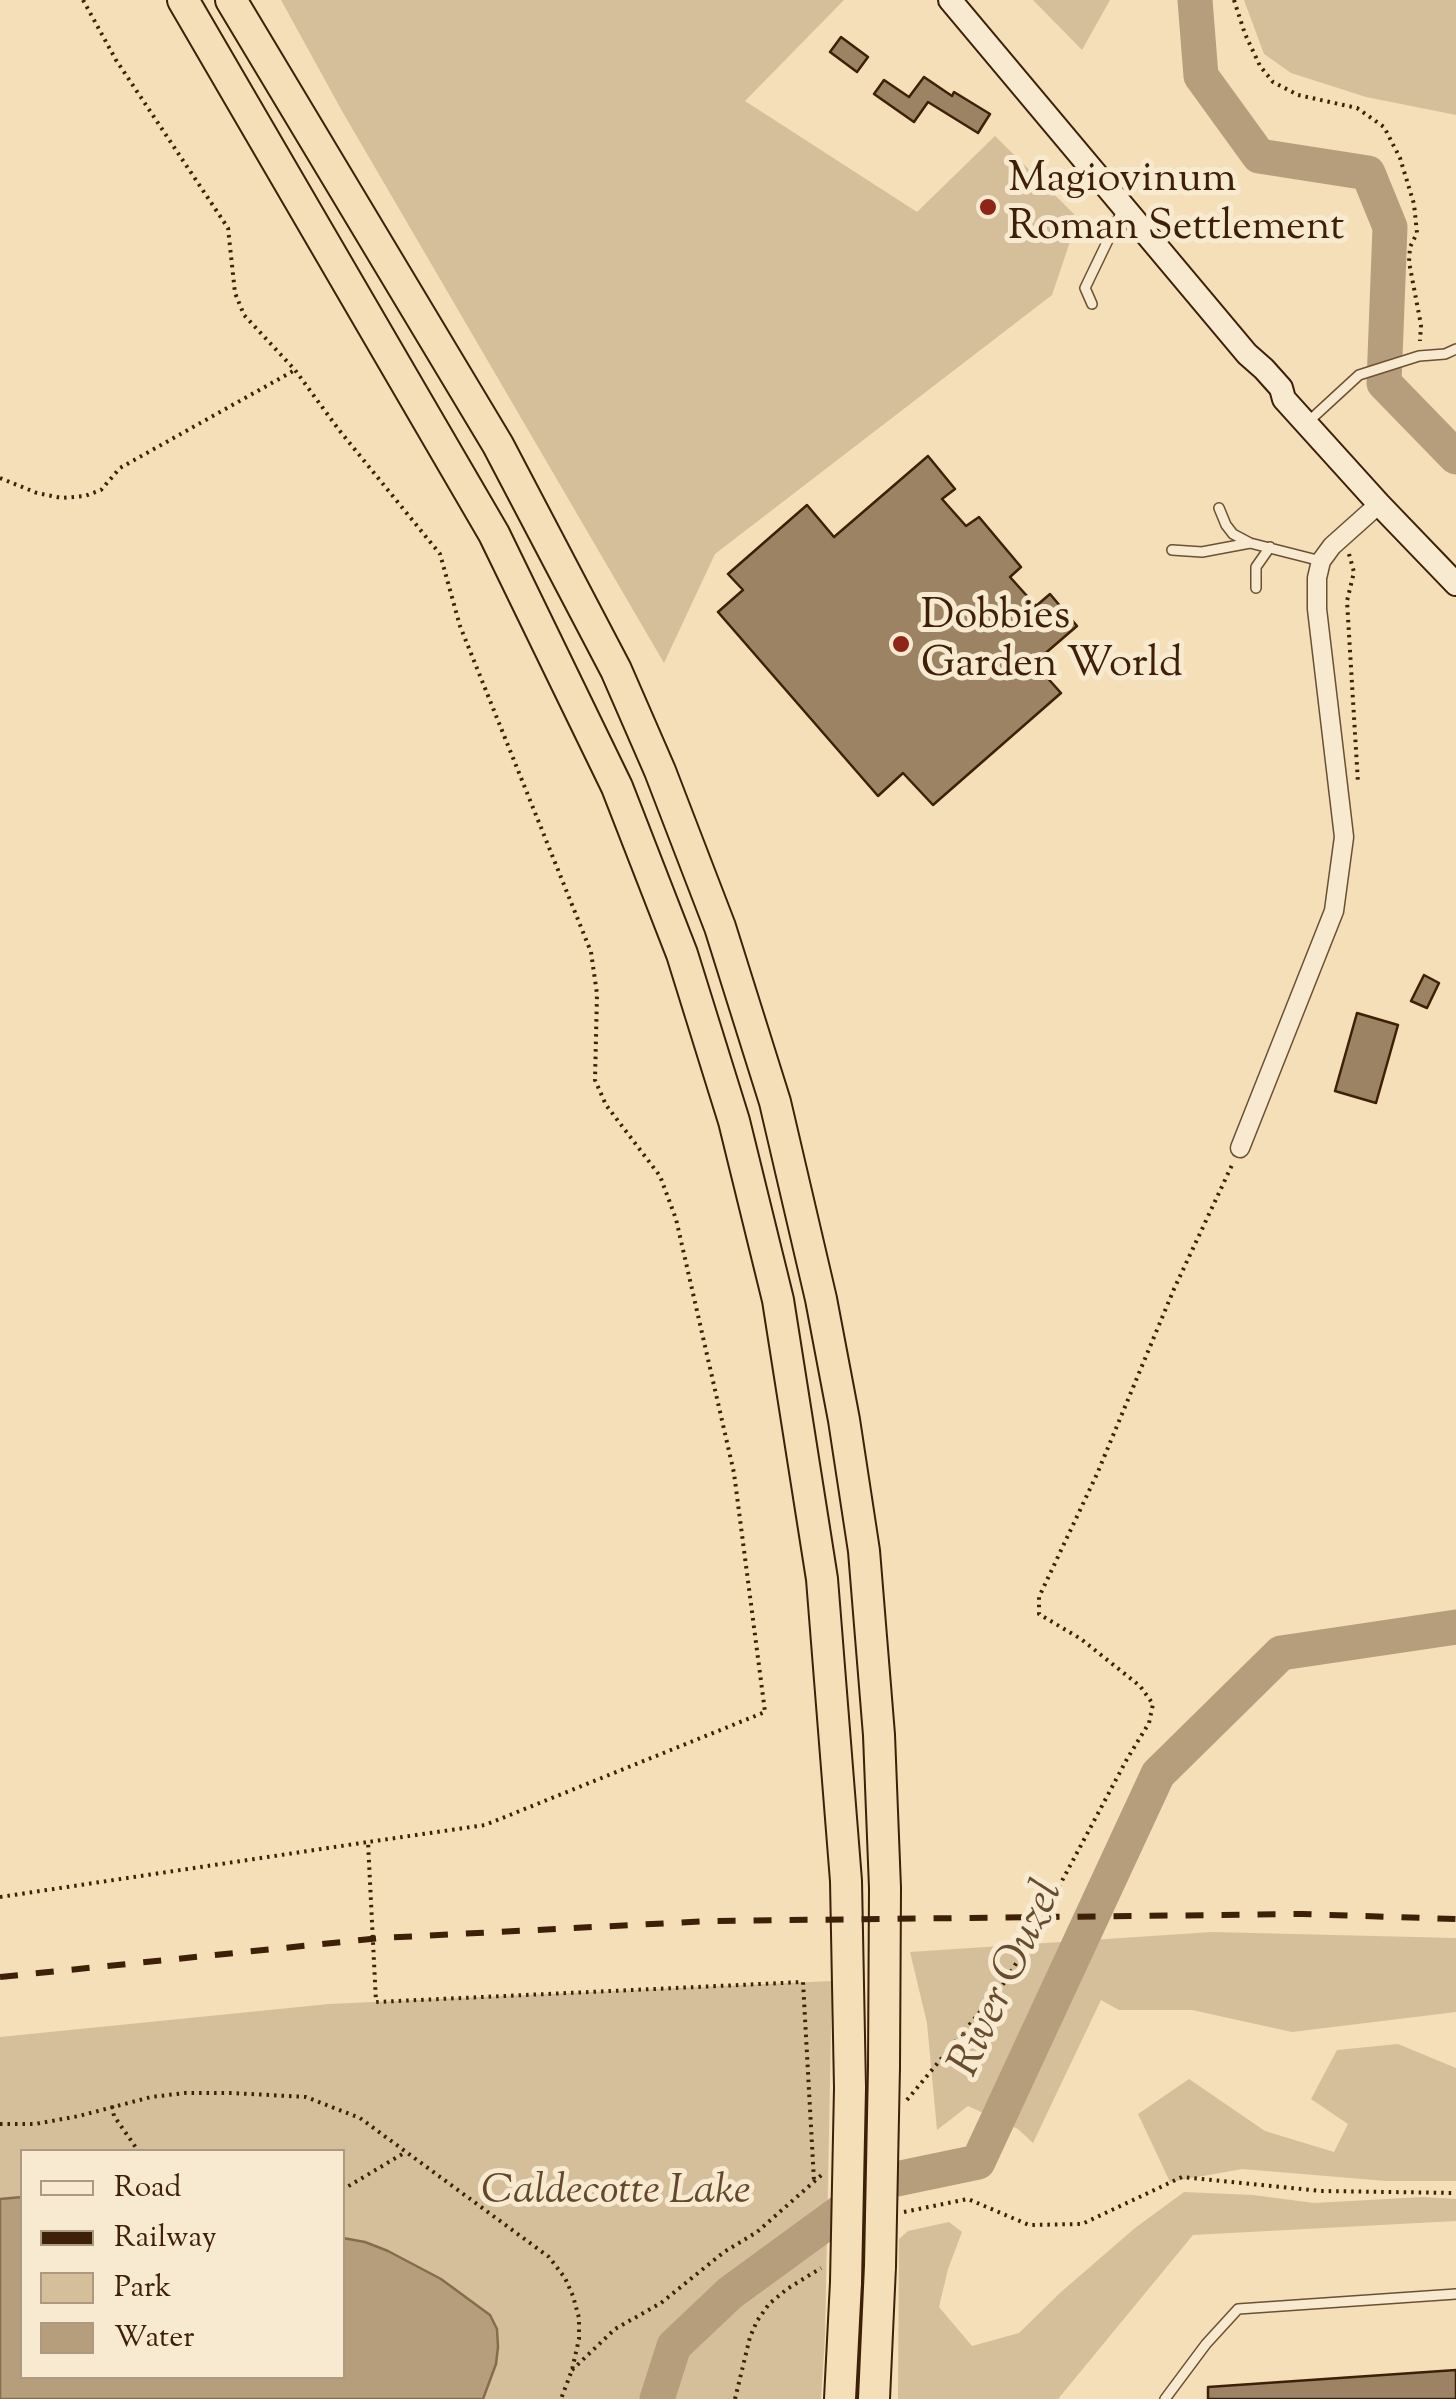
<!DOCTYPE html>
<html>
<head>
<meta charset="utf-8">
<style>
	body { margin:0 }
	#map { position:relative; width:1456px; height:2399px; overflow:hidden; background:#f4dfb8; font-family:"Sorts Mill Goudy",serif }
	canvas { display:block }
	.legend { position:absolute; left:20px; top:2149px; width:325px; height:230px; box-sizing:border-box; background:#f8ead1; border:2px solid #ad9980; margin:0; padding:12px 18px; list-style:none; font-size:30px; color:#3d2007 }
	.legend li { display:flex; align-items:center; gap:20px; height:50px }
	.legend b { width:50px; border:2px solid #ad9980 }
</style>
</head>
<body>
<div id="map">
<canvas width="1456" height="2399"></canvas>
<ul class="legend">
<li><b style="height:12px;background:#f8ead1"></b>Road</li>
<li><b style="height:12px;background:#3d2007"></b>Railway</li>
<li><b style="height:28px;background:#d5bf9a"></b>Park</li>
<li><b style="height:28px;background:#b69e7c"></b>Water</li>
</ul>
</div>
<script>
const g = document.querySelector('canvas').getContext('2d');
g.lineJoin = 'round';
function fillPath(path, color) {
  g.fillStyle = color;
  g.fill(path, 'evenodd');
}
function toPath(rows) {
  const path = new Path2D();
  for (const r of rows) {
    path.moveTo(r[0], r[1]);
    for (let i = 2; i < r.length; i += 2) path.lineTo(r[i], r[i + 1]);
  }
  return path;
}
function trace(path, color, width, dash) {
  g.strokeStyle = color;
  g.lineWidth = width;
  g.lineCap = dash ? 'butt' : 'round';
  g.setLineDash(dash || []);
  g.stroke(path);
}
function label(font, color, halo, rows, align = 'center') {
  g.font = font + ' "Sorts Mill Goudy",serif';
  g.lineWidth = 10;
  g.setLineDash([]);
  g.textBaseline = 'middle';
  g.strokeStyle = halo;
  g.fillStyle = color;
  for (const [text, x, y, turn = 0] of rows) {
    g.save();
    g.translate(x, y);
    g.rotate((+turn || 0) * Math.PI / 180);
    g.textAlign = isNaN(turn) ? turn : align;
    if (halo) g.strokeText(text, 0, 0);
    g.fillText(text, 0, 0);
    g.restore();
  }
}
const green = toPath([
	[281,0,844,0,745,101,917,212,995,136,1078,218,1052,295,715,554,664,663,342,111],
	[1033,0,1110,0,1082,50],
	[1244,0,1456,0,1456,115,1366,97,1291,73,1264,54],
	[1212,1932,1456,1938,1456,2012,1292,2032,1192,2010,1119,2010,1101,2000,1033,2143,1018,2129,968,2106,937,2130,927,2023,910,1952],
	[832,1981,825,2336,821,2399,0,2399,0,2037,329,2004],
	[22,2152,342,2152,342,2376,22,2376],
	[1398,2044,1456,2068,1456,2181,1386,2181,1242,2169,1170,2182,1138,2114,1189,2079,1265,2131,1334,2152,1348,2124,1311,2099,1337,2050],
	[1184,2192,1253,2195,1314,2203,1423,2197,1456,2199,1456,2221,1193,2235,1058,2399,898,2399,899,2239,908,2231,949,2222,962,2232,948,2269,939,2307,972,2346,1019,2333,1061,2292,1135,2228]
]);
const water = toPath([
	[22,2197,22,2376,342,2376,343,2238,365,2242,388,2251,441,2279,490,2315,497,2329,498,2347,496,2364,483,2399,0,2399,0,2199,22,2197]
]);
const river = toPath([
	[1195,0,1201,76,1259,156,1368,173,1390,227,1384,383,1456,457],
	[657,2399,674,2346,730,2293,882,2182,978,2162,1158,1774,1281,1653,1456,1627]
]);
const building = toPath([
	[841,37,868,57,857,72,830,52,841,37],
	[924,77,952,96,954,92,990,114,978,133,928,102,914,122,874,94,884,80,909,97,924,77],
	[928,456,955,489,942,499,966,526,979,517,1021,567,1010,577,1036,606,1050,594,1077,626,1034,663,1061,693,933,805,903,773,878,796,718,612,743,590,728,574,807,505,834,537,928,456],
	[1424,975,1439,983,1427,1008,1411,1001,1424,975],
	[1357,1013,1398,1025,1376,1103,1335,1091,1357,1013],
	[1456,2370,1456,2399,1208,2399,1208,2387,1456,2370]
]);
const path = toPath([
	[83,0,116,60,228,228,235,293,244,315,295,370,339,430,440,554,460,626,591,952,597,994,595,1080,606,1105,660,1176,676,1219,734,1473,765,1712,485,1825,368,1842],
	[1234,0,1245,34,1260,66,1273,82,1298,95,1357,108,1384,127,1400,158,1414,204,1417,233,1410,247,1409,262,1421,325,1420,341],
	[0,478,37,493,62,498,85,496,101,490,120,468,295,370],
	[1349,554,1354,572,1347,601,1358,783],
	[0,1897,368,1842,376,2002,803,1982,814,2181],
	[907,2100,1004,1983,1031,1939,1127,1759,1149,1723,1153,1704,1140,1686,1081,1639,1039,1614,1039,1597,1097,1474,1174,1289,1232,1165],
	[112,2106,114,2116,139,2152],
	[0,2124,35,2124,79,2116,151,2097,185,2093,232,2093,306,2097,360,2118,549,2257,565,2278,573,2296,579,2318,579,2339,572,2370,561,2399],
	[342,2190,404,2153],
	[904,2212,968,2199,1029,2225,1082,2224,1182,2177,1321,2191,1456,2193],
	[572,2370,615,2329,661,2303,724,2252,757,2232,825,2172],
	[735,2399,750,2337,757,2321,769,2304,787,2289,821,2268]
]);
const lane = toPath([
	[1092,304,1085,288,1123,209],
	[1309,421,1359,375,1419,356,1445,354,1456,349],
	[1219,508,1226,525,1233,534,1250,543,1321,561],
	[1172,550,1202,552,1250,543],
	[1256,588,1256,567,1270,547],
	[1165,2399,1206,2344,1238,2309,1456,2294]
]);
const street = toPath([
	[1240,1148,1334,911,1344,837,1317,609,1317,578,1321,561,1332,546,1379,504]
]);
const secondary = toPath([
	[950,0,1247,354,1264,369,1281,388,1284,399,1379,504,1456,584]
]);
const highway = toPath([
	[183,0,494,534,617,787,682,954,734,1121,778,1300,822,1579,846,1881,850,2088],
	[231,0,498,445,616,670,660,771,720,927,775,1102,821,1299,844,1420,864,1551,879,1735,885,1888,884,2067],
	[840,2399,846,2282],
	[874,2399,880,2266]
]);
const rail = toPath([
	[0,1977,381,1938,710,1921,1302,1914,1456,1919]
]);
const highwayBridge = toPath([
	[880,2266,884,2067],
	[846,2282,850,2088]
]);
const markers = [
	[988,207,10,"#8f2418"],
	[901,644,10,"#8f2418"]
];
const poiNames = [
	["Magiovinum",1008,183],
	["Roman Settlement",1008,231],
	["Dobbies",921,620],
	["Garden World",921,668]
];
const parkNames = [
	["Caldecotte Lake",616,2195]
];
const waterNames = [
	["River Ouzel",1010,1980,-65]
];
fillPath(green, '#d5bf9a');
fillPath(water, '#b69e7c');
trace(water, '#866c4d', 2.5);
trace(river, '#b69e7c', 35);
fillPath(building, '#9c8363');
trace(building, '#3d2007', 2.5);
trace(lane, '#6b5033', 12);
trace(street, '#6b5033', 21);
trace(secondary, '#3d2007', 26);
trace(highway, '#3d2007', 34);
trace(path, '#3d2007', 4, [2.5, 5]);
trace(lane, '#f8ead1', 9);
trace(street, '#f8ead1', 18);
trace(secondary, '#f8ead1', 22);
trace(highway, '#f4dfb8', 30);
trace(rail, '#3d2007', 6, [18, 18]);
trace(highwayBridge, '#3d2007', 34, []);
trace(highwayBridge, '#f4dfb8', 30);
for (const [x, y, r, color] of markers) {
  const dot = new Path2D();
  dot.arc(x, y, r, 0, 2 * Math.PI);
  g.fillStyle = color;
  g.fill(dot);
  trace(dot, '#f8ead1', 4);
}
label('42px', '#3d2007', '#f8ead1', poiNames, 'left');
label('italic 42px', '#63482c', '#f8ead1', parkNames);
label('italic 45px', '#674c30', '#f8ead1', waterNames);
</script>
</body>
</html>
